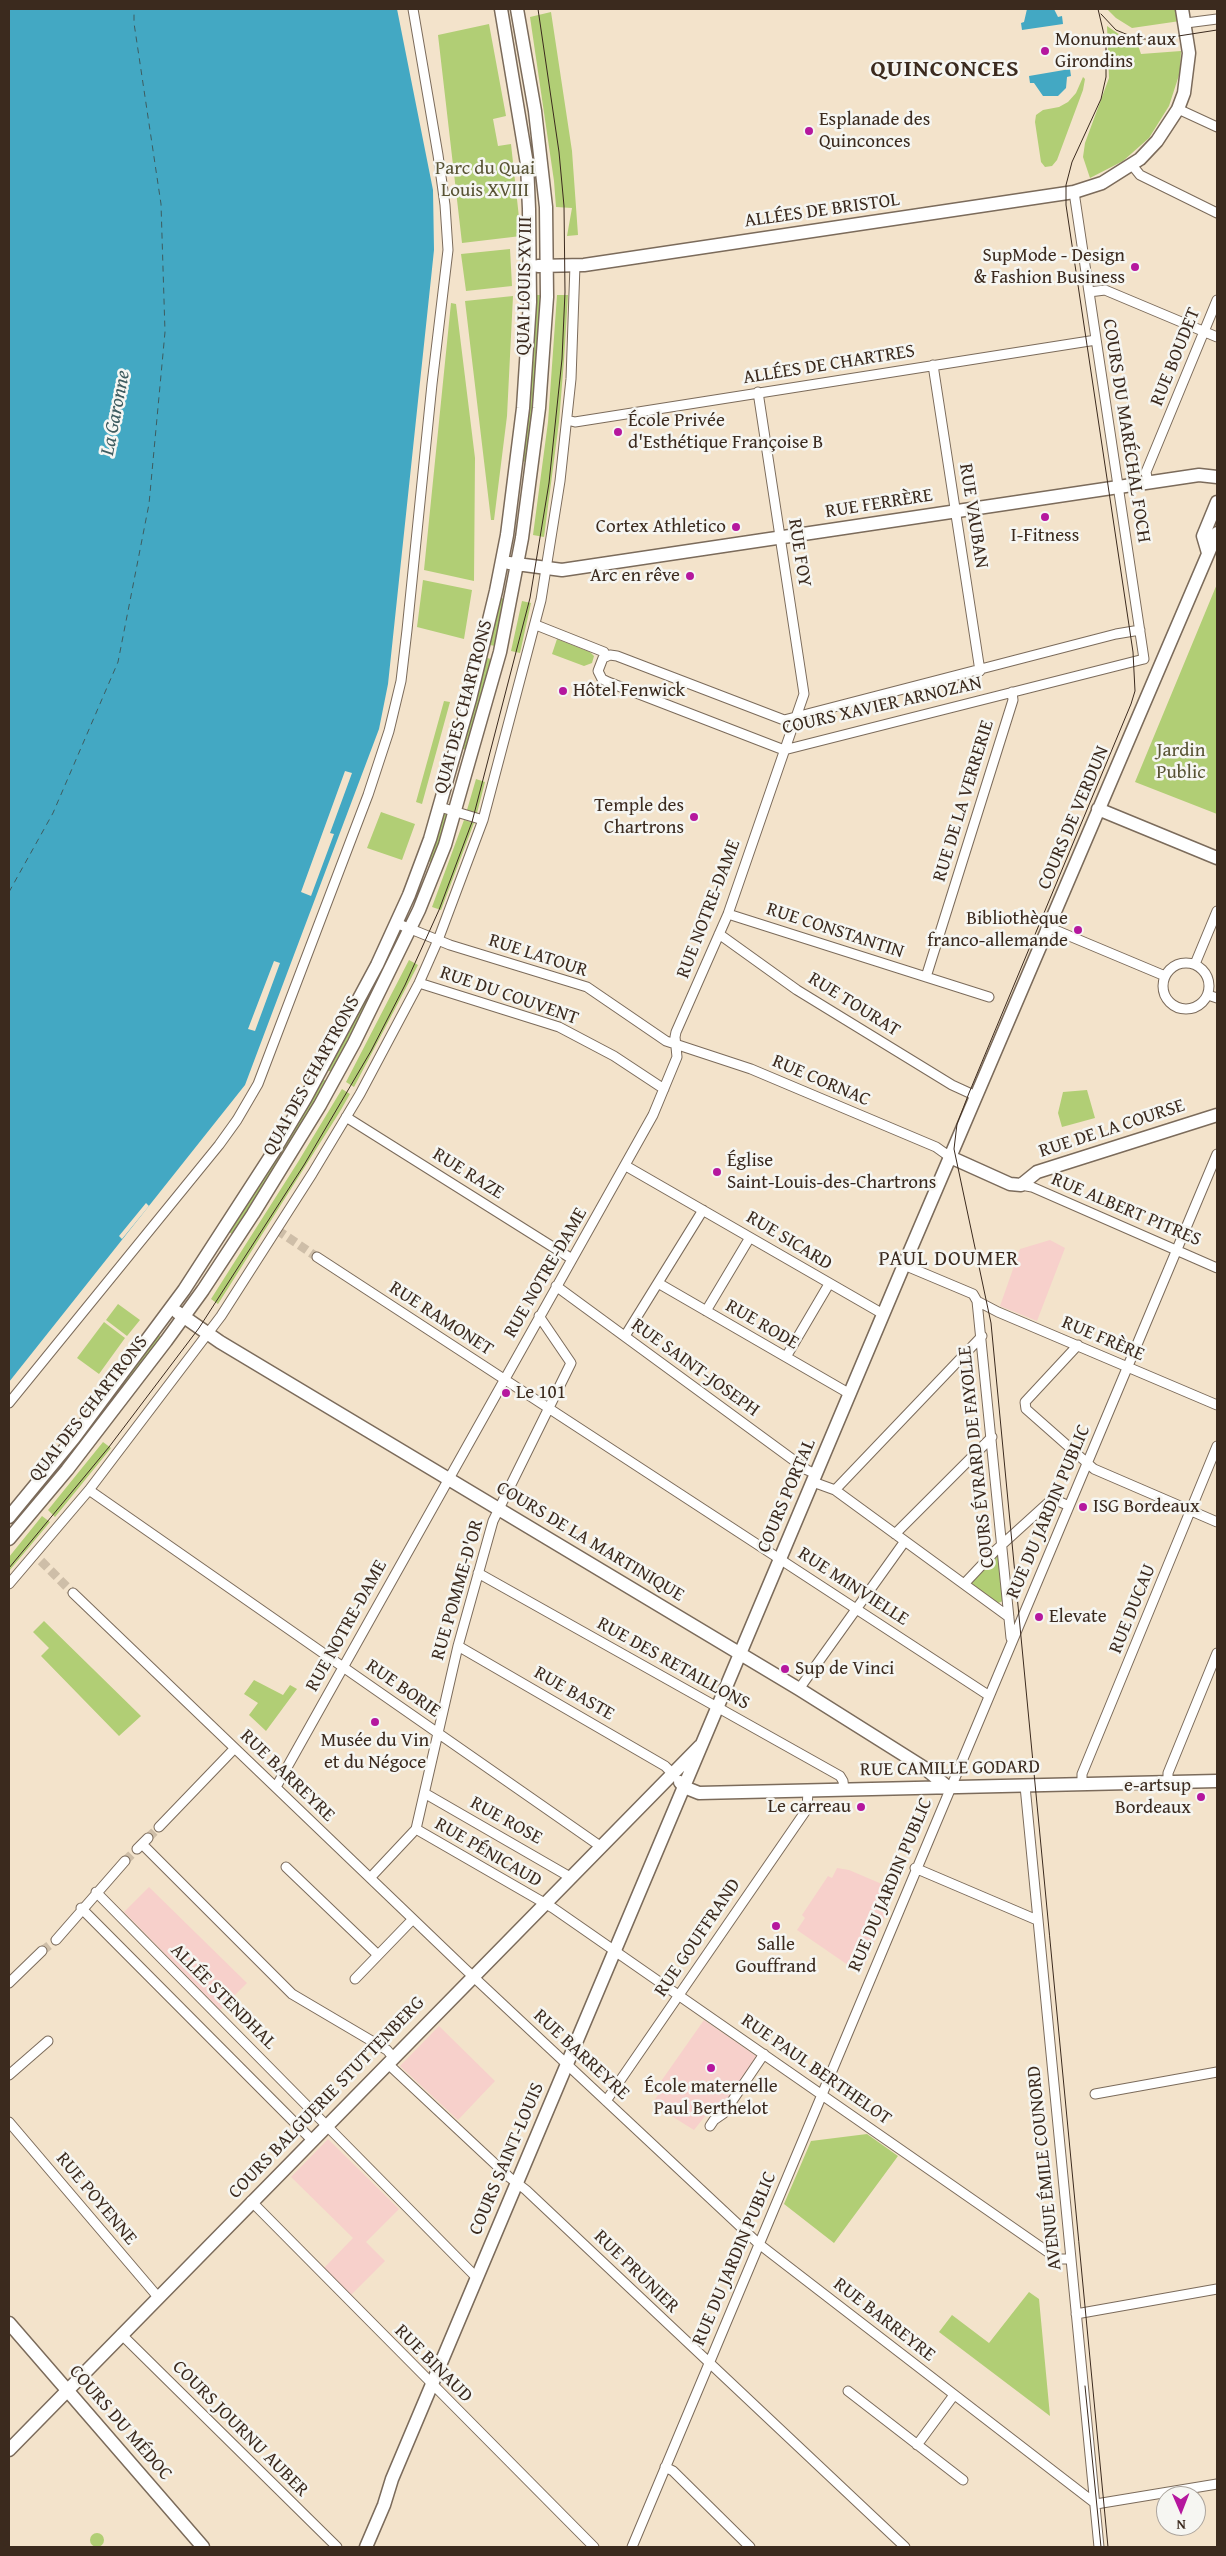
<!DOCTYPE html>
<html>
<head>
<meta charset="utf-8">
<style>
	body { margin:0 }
	#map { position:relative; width:1226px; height:2556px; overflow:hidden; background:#f3e3cb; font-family:"Gentium Book Plus",serif }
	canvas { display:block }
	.frame { position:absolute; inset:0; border:10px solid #3b2a1e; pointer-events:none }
	.north { position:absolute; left:1156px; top:2486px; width:50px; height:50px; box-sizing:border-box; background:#f6f6f2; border:1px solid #aba49d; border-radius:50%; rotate:179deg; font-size:14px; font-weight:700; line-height:20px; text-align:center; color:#3b2a1e }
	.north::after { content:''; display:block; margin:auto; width:18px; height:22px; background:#b5179e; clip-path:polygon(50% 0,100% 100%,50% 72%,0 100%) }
</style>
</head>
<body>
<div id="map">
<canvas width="1226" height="2556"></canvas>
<div class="frame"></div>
<div class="north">N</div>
</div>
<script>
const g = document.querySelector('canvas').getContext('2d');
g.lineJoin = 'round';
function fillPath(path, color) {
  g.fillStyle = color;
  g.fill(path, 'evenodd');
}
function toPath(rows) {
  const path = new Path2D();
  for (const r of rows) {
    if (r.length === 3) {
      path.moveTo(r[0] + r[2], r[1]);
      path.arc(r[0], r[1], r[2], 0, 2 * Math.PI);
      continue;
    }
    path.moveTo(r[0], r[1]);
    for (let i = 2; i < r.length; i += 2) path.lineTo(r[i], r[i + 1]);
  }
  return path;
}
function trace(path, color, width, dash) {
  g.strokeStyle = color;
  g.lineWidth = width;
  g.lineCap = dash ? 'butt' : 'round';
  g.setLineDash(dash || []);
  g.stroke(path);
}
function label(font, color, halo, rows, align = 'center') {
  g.font = font + ' "Gentium Book Plus",serif';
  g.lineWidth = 5;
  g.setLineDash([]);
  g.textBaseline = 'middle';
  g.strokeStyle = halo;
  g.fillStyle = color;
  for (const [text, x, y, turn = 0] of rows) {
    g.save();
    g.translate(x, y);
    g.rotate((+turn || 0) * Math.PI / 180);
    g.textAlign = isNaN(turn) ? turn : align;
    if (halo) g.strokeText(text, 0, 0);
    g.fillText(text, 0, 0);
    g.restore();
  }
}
const built = toPath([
	[1050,1240,1065,1248,1037,1321,1000,1306,1020,1249],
	[837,1868,849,1870,896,1890,861,1974,797,1930,805,1918,802,1915,828,1876,832,1878],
	[149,1887,247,1983,220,2010,124,1912],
	[704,2020,759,2058,723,2111,716,2114,710,2110,694,2130,652,2104,661,2090,657,2087],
	[439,2026,495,2081,458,2120,400,2066],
	[328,2139,399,2209,366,2242,385,2261,351,2295,324,2268,353,2238,291,2177]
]);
const green = toPath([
	[1107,9,1175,9,1180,21,1132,28,1116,18],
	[551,12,572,151,578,235,567,236,572,208,556,207,554,181,530,17],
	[489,24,506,116,493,119,498,146,511,144,521,236,462,243,438,35],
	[1107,26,1123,37,1137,42,1141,54,1181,51,1180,72,1169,106,1149,138,1123,161,1090,178,1083,157,1085,143,1109,78],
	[1083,77,1085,79,1083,90,1057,160,1052,166,1045,167,1041,162,1035,122,1036,115,1043,110,1059,107,1068,102,1076,93],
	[510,249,512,286,466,291,461,254],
	[536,295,541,295,538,365,527,462,522,461,533,364],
	[557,295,568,295,564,360,559,422,544,537,533,535,548,422],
	[513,296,507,416,494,520,491,520,465,301],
	[451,303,456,304,475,458,474,581,424,570],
	[423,580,472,590,464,639,417,627],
	[1217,584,1217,814,1135,782],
	[501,598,506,599,495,646,490,645],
	[522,601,531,603,520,653,511,651],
	[557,639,590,652,594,656,592,663,584,666,552,654],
	[487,658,491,659,466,750,461,748],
	[444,701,450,702,422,804,416,802],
	[476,779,485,782,477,813,467,810],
	[381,812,415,824,402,860,367,848],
	[443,813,448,814,432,862,428,861],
	[464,820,474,823,441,910,432,907],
	[389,952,394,954,332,1073,328,1070],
	[409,960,418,965,354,1087,346,1082],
	[323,1079,327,1082,234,1235,229,1232],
	[342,1089,350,1094,339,1113,218,1304,211,1299,298,1162],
	[1087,1090,1095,1118,1062,1127,1058,1113,1063,1092],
	[118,1304,140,1320,127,1336,106,1320],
	[104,1322,125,1338,99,1374,77,1358],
	[158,1334,162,1338,36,1501,32,1498],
	[103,1442,111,1448,55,1517,48,1510],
	[42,1516,50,1522,9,1571,9,1557],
	[998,1553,1003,1601,998,1603,968,1583],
	[44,1621,141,1716,119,1736,41,1656,49,1648,33,1632],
	[254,1680,283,1695,290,1685,297,1689,266,1731,249,1715,258,1703,244,1694],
	[867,2134,898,2156,834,2243,784,2204,811,2141],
	[1029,2292,1039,2299,1050,2416,939,2332,952,2315,989,2343],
	[97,2540,7]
]);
const water = toPath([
	[9,9,397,9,433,190,434,250,388,684,379,729,245,1085,9,1382],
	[1027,9,1054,9,1058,17,1062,16,1063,24,1022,30,1021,23,1024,22],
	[1070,69,1071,76,1067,77,1066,88,1058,96,1043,96,1034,83,1030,83,1029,76]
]);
const pier = toPath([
	[345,771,352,773,330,833,334,834,311,896,301,892],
	[274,961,280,963,255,1031,248,1029],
	[146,1203,149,1206,122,1239,119,1236]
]);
const ferry = toPath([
	[9,892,53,813,118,662,149,504,165,332,161,204,134,23,134,9]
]);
const streetTunnel = toPath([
	[277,1230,317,1257],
	[41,1561,73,1593],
	[148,1838,159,1827],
	[125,1861,137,1849],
	[42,1951,56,1940]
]);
const street = toPath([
	[1186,23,1217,19],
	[1178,109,1217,127],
	[1132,165,1140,175,1217,213],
	[1074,192,1144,659],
	[1089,292,1105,290,1217,337],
	[933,365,980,671],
	[567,420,575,422,1096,340],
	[1148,483,1146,472,1217,300],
	[536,625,604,652,606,656],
	[1140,630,1116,634,784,720,617,656,610,655,603,658,598,671,602,679,608,682,784,750,1144,659],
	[440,807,483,820],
	[728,914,989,997],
	[396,923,450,945,587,987,666,1041,751,1069,936,1147,950,1157],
	[1048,927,1165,976],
	[719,934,797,990,952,1085,976,1096],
	[1186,986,23],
	[1195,964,1217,911],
	[926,977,1013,700,1012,692],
	[419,983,559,1027,614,1056,664,1089],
	[1208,995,1217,998],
	[346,1117,572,1259],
	[626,1166,883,1314],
	[1021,1185,1032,1187,1217,1268],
	[317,1257,988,1695],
	[904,1265,973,1294,977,1301,998,1312,1217,1405],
	[658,1283,850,1394],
	[556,1286,807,1470,816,1474],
	[977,1301,1011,1638],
	[706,1311,749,1239],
	[625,1336,703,1210],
	[1078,1345,1025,1402,1026,1409,1094,1469,1217,1522],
	[786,1357,829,1284],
	[9,1403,219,1145,237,1120,258,1084,368,795,389,731,401,681,407,630,432,384,448,250,445,205,438,155,413,9],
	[813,1482,835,1490,1009,1617],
	[89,1490,600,1846],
	[835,1490,982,1336],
	[895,1534,992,1437],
	[478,1573,840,1776,843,1781,844,1790],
	[9,1584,89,1490,221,1316,312,1174,360,1094,419,983,438,940,483,820,541,600,560,481,571,379,575,265],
	[964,1584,996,1550,1050,1501,1058,1501,1069,1506],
	[73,1593,464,1968,759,2244,1096,2504],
	[458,1646,665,1766,672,1773],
	[799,1689,905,1541],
	[1168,1782,1168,1773,1217,1653],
	[1082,1784,1082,1774,1217,1446],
	[1025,1786,1099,2547],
	[276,1787,653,1115,677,1057,675,1037,676,1032,728,914,804,694,758,392],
	[426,1794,570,1877],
	[159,1827,234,1749],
	[416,1829,553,1908,1058,2259,1070,2259],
	[142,1844,292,1994,387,2050,393,2057],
	[137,1849,148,1838],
	[286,1867,378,1955],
	[915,1868,1037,1920],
	[370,1878,416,1829,458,1646,493,1521,571,1363,539,1316],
	[96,1892,477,2278],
	[81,1908,312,2140],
	[56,1940,125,1861],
	[355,1979,413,1919],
	[9,1983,42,1951],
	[387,2063,509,2177,526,2190,905,2547],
	[9,2075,48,2041],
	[1095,2094,1217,2072],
	[606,2101,807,1809,808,1791],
	[9,2122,158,2297],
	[710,2126,714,2120,724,2113,764,2054],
	[251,2201,594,2547],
	[1076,2314,1217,2289],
	[121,2334,337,2547],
	[848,2391,963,2480],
	[917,2445,954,2395],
	[665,2467,673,2471,750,2547],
	[1096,2504,1217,2484],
	[632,2547,1217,1154]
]);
const secondary = toPath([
	[538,266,584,265,1074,192,1102,183,1140,159,1157,141,1178,109,1184,93,1189,53,1182,9],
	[1208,553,1203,536,1217,502],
	[509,563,562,570,1199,475,1217,477],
	[1098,809,1217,858],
	[950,1157,1010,1184,1021,1185,1037,1172,1217,1115],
	[177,1312,220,1342,799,1689,923,1767,949,1788],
	[9,1517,74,1438,184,1290,274,1151,305,1099,377,965,409,895,430,839,470,699,496,591,507,535,523,408,530,302,529,209,527,164,501,9],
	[9,1539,67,1470,166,1341,203,1290,253,1214,320,1105,354,1043,419,910,445,845,500,652,522,538,539,408,547,297,546,207,535,111,517,9],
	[680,1782,684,1787,699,1793,1217,1781],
	[9,2323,203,2547],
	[9,2450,700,1746],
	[366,2547,384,2505,392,2479,909,1253,1217,533]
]);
const tram = toPath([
	[1098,9,1106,43,1106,77,1101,99,1072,162,1066,185,1066,205,1133,652,1135,691,1131,704,969,1093,957,1124,954,1149,991,1323,1108,2547],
	[1101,14,1116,30,1138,39,1159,39,1217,30],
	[9,1568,109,1447,199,1328,304,1165,371,1051,405,985,439,910,472,822,530,598,549,483,562,359,565,292,564,206,559,152,538,9],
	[1085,2386,1101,2547]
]);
const markers = [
	[1045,51,5,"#b5179e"],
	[809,131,5,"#b5179e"],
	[1135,267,5,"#b5179e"],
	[618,432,5,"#b5179e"],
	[1045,517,5,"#b5179e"],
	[736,527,5,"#b5179e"],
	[690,576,5,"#b5179e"],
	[563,691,5,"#b5179e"],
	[694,817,5,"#b5179e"],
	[1078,930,5,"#b5179e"],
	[717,1172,5,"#b5179e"],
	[506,1393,5,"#b5179e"],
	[1083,1507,5,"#b5179e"],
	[1039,1617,5,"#b5179e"],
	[785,1669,5,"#b5179e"],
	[375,1722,5,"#b5179e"],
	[1201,1797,5,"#b5179e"],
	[861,1807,5,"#b5179e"],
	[776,1926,5,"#b5179e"],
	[711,2068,5,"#b5179e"]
];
const poiNames = [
	["Monument aux",1055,40],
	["Girondins",1055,62],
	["Esplanade des",819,120],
	["Quinconces",819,142],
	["SupMode - Design",1125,256,"right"],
	["& Fashion Business",1125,278,"right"],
	["École Privée",628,421],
	["d'Esthétique Françoise B",628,443],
	["Cortex Athletico",726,527,"right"],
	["I-Fitness",1045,536,"center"],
	["Arc en rêve",680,576,"right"],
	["Hôtel Fenwick",573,691],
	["Temple des",684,806,"right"],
	["Chartrons",684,828,"right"],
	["Bibliothèque",1068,919,"right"],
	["franco-allemande",1068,941,"right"],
	["Église",727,1161],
	["Saint-Louis-des-Chartrons",727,1183],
	["Le 101",516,1393],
	["ISG Bordeaux",1093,1507],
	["Elevate",1049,1617],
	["Sup de Vinci",795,1669],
	["Musée du Vin",375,1741,"center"],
	["et du Négoce",375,1763,"center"],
	["e-artsup",1191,1786,"right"],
	["Bordeaux",1191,1808,"right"],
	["Le carreau",851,1807,"right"],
	["Salle",776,1945,"center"],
	["Gouffrand",776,1967,"center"],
	["École maternelle",711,2087,"center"],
	["Paul Berthelot",711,2109,"center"]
];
const parkNames = [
	["Parc du Quai",485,169],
	["Louis XVIII",485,191],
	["Jardin",1181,751],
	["Public",1181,773]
];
const streetNames = [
	["ALLÉES DE BRISTOL",822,211,-8],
	["QUAI LOUIS XVIII",525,286,-89],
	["RUE BOUDET",1176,357,-68],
	["ALLÉES DE CHARTRES",829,365,-9],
	["COURS DU MARÉCHAL FOCH",1126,431,81],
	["RUE FERRÈRE",879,504,-9],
	["RUE VAUBAN",973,516,81],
	["RUE FOY",799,553,81],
	["COURS XAVIER ARNOZAN",882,706,-13],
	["QUAI DES CHARTRONS",464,707,-75],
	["RUE DE LA VERRERIE",964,801,-73],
	["COURS DE VERDUN",1074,818,-67],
	["RUE NOTRE-DAME",709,909,-69],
	["RUE CONSTANTIN",835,931,18],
	["RUE LATOUR",538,956,18],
	["RUE DU COUVENT",509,996,19],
	["RUE TOURAT",854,1005,32],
	["QUAI DES CHARTRONS",312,1076,-61],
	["RUE CORNAC",821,1081,23],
	["RUE DE LA COURSE",1112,1129,-18],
	["RUE RAZE",468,1174,32],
	["RUE ALBERT PITRES",1126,1210,23],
	["RUE SICARD",789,1241,31],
	["RUE NOTRE-DAME",546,1273,-60],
	["RUE RAMONET",441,1319,33],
	["RUE RODE",762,1325,30],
	["RUE FRÈRE",1103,1339,23],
	["RUE SAINT-JOSEPH",695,1368,36],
	["QUAI DES CHARTRONS",89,1409,-52],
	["COURS ÉVRARD DE FAYOLLE",977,1457,-96],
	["COURS PORTAL",787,1496,-67],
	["RUE DU JARDIN PUBLIC",1049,1512,-67],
	["COURS DE LA MARTINIQUE",590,1542,31],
	["RUE MINVIELLE",853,1587,33],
	["RUE POMME-D'OR",458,1590,-74],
	["RUE DUCAU",1133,1609,-68],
	["RUE NOTRE-DAME",347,1626,-61],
	["RUE DES RETAILLONS",673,1664,29],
	["RUE BORIE",403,1689,35],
	["RUE BASTE",574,1694,30],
	["RUE CAMILLE GODARD",950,1769,-1],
	["RUE BARREYRE",287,1776,44],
	["RUE ROSE",506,1821,29],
	["RUE PÉNICAUD",488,1853,30],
	["RUE DU JARDIN PUBLIC",891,1885,-67],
	["RUE GOUFFRAND",698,1938,-56],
	["ALLÉE STENDHAL",223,1997,45],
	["RUE BARREYRE",581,2055,43],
	["RUE PAUL BERTHELOT",816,2070,35],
	["COURS BALGUERIE STUTTENBERG",327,2098,-46],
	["COURS SAINT-LOUIS",507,2159,-67],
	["AVENUE ÉMILE COUNORD",1045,2168,-96],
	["RUE POYENNE",96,2199,50],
	["RUE DU JARDIN PUBLIC",735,2259,-67],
	["RUE PRUNIER",636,2272,44],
	["RUE BARREYRE",884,2320,38],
	["RUE BINAUD",433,2364,45],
	["COURS DU MÉDOC",120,2423,49],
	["COURS JOURNU AUBER",240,2429,45]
];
const waterNames = [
	["La Garonne",116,413,-79]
];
const quarterNames = [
	["PAUL DOUMER",949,1260]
];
const districtNames = [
	["QUINCONCES",945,70]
];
fillPath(built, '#f7d0cb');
fillPath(green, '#b1ce75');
fillPath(water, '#43a8c3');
fillPath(pier, '#f3e3cb');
trace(ferry, '#3e5c60', 1, [6, 5]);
trace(streetTunnel, '#cebea8', 9, [9, 4.5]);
trace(street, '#7b6b5b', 11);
trace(secondary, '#7b6b5b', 15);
trace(street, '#fff', 9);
trace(secondary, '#fff', 12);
trace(tram, '#3b2a1e', 1);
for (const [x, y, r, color] of markers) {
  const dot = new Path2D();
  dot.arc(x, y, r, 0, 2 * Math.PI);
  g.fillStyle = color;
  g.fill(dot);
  trace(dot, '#f6f6f2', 2);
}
label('19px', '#3b2a1e', '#f6f6f2', poiNames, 'left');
label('19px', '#585334', '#f6f6f2', parkNames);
label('19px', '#3b2a1e', '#f6f6f2', streetNames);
label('italic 20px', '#3e5c60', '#f6f6f2', waterNames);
g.letterSpacing = '1px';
label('21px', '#3b2a1e', '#f6f6f2', quarterNames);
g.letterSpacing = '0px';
g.letterSpacing = '1px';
label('bold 24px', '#3b2a1e', '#f6f6f2', districtNames);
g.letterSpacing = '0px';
</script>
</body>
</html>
